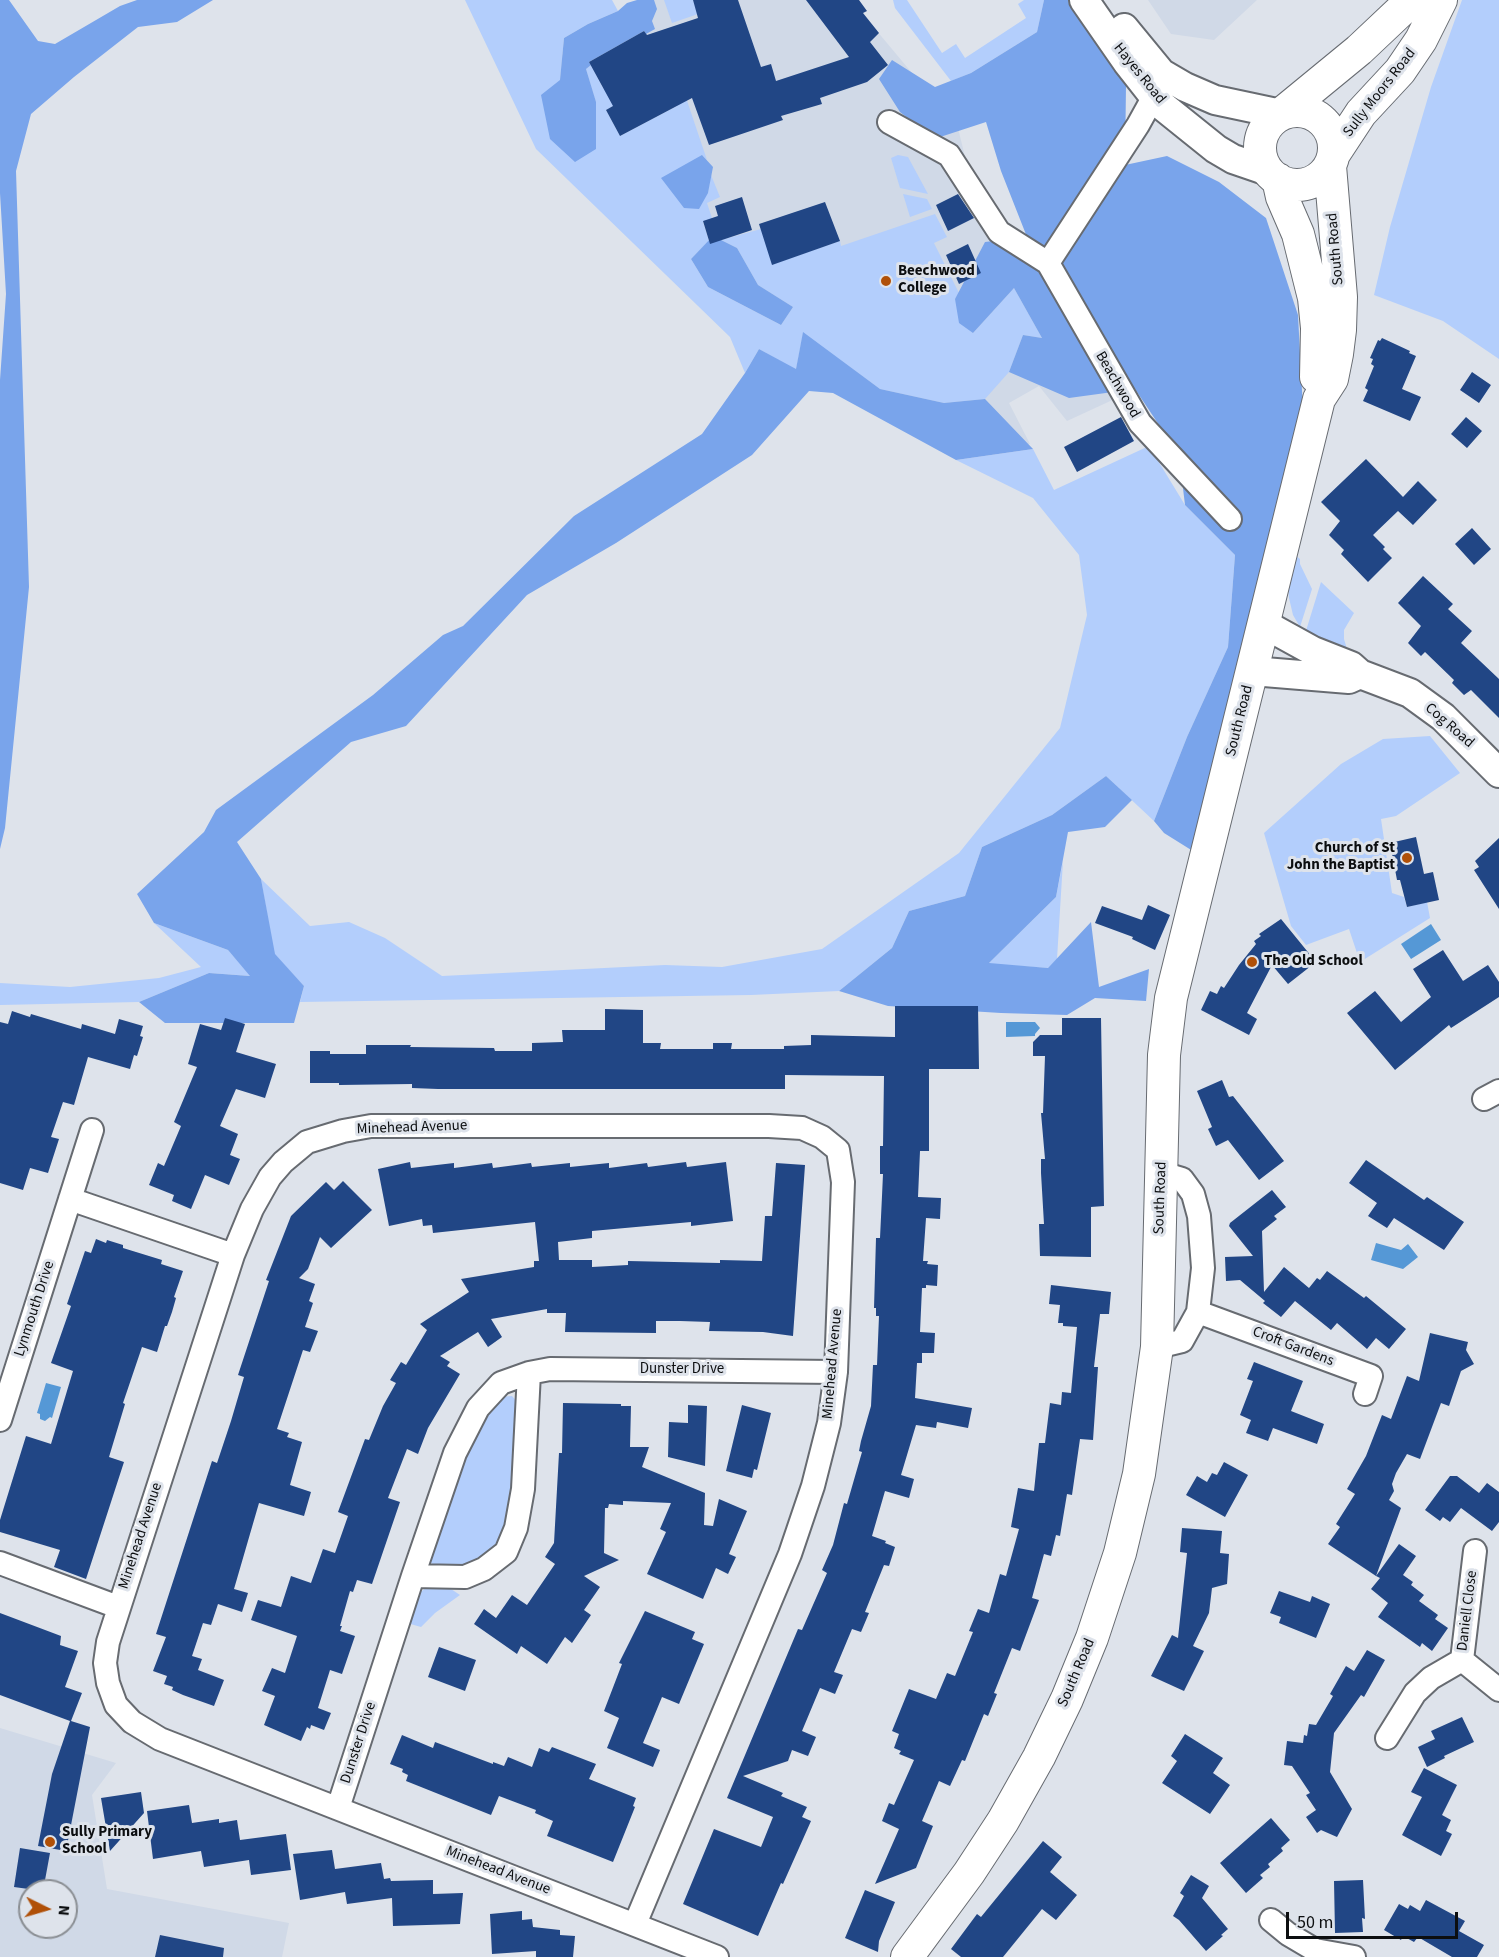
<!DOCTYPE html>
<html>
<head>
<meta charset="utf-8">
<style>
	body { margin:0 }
	#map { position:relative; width:1499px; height:1957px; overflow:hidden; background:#dee3eb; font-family:"Source Sans 3",sans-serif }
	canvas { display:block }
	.north { position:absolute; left:18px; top:1879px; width:60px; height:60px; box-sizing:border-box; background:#dee3eb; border:2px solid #8a8e93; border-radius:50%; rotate:95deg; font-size:16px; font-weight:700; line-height:24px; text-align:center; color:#0c0e10 }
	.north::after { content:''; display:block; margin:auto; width:21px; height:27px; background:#b05008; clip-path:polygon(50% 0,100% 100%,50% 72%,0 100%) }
	.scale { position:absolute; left:1286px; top:1912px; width:172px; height:27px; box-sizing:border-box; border:3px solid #0c0e10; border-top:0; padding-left:8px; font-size:18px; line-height:21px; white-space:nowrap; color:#0c0e10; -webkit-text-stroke:4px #dee3eb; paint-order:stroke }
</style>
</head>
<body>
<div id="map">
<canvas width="1499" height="1957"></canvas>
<div class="north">N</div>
<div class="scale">50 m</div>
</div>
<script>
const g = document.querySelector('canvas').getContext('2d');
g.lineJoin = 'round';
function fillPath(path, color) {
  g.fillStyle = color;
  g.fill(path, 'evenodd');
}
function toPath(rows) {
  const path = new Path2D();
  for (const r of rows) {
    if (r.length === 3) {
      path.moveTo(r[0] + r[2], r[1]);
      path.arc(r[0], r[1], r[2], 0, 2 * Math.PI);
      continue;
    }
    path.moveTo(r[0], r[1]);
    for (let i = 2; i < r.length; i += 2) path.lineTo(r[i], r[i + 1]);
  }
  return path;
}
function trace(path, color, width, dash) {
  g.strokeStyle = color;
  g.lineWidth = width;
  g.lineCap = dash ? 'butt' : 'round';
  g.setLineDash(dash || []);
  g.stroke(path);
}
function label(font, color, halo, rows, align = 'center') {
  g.font = font + ' "Source Sans 3",sans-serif';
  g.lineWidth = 6;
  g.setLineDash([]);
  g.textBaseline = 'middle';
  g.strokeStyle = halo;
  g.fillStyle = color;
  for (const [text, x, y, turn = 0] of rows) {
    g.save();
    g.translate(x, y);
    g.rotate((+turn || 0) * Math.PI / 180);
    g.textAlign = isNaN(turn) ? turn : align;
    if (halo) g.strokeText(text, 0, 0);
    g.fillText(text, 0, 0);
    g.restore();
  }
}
const built = toPath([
	[653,0,851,0,958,128,968,169,1119,397,1067,421,1039,386,1009,403,1030,444,999,449,835,384,543,67],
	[1148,0,1257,0,1214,40,1171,34],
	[0,1728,116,1763,92,1795,107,1889,289,1923,282,1957,0,1957],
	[30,1891,66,1891,66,1927,30,1927]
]);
const green = toPath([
	[465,0,612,0,618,11,588,24,564,38,560,80,596,103,586,69,591,65,603,88,633,95,606,110,620,136,677,106,677,71,707,160,702,155,708,193,711,175,720,197,707,203,712,218,703,222,709,241,691,259,708,287,781,325,793,307,758,285,737,248,721,240,761,229,773,264,840,241,841,246,935,214,947,237,934,243,959,293,955,299,973,333,1014,288,1042,338,1023,335,1009,372,985,399,944,403,880,389,803,333,796,370,759,349,745,373,730,337,536,149],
	[664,0,693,0,698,14,672,23],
	[893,0,907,0,942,53,956,44,965,58,1026,18,1018,4,1024,0,1044,0,1037,32,971,73,951,81,895,8],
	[1462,0,1499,0,1499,359,1443,321,1374,295,1390,227,1431,87],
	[898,155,908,157,928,194,900,188,891,158],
	[903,194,927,199,932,209,910,217],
	[1149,446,1185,505,1235,555,1228,647,1187,737,1154,821,1106,776,1052,815,982,847,965,896,909,911,892,948,839,991,751,995,300,1002,304,986,274,954,261,879,310,926,349,922,385,938,442,976,665,965,722,967,822,949,959,853,1060,728,1087,615,1079,555,1033,498,956,460,1033,449,1054,490],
	[1296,556,1300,559,1300,564,1312,589,1300,627,1293,615,1289,598,1288,585],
	[1321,582,1354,613,1344,630,1344,639,1347,649,1305,634],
	[1430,736,1460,773,1396,816,1381,819,1392,893,1404,897,1407,907,1427,902,1430,918,1360,962,1349,929,1306,945,1291,926,1264,833,1341,764,1383,739],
	[1063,861,1057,959,1048,968,988,964,1056,897],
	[154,923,228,950,251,976,209,973,139,1002,0,1005,0,983,70,987,159,978,201,967],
	[512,1396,519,1404,512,1507,506,1532,495,1550,475,1564,440,1570,431,1563,430,1554,466,1452,485,1417,500,1397],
	[448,1587,460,1595,435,1613,421,1627,407,1623,419,1593,426,1588]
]);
const forest = toPath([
	[0,0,9,0,38,41,55,44,120,6,137,0,213,0,177,22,138,27,74,77,31,114,16,171,29,587,5,828,0,849,0,380,6,294,0,193],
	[637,0,654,0,657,9,652,21,655,29,646,34,644,31,589,62,591,65,586,69,596,102,596,149,575,162,550,139,541,95,560,80,564,38,588,24,618,11,627,3],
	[1044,0,1075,0,1126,85,1125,165,1167,156,1219,182,1266,218,1298,315,1304,429,1196,853,1164,833,1154,821,1187,737,1228,647,1235,555,1185,505,1179,455,1135,389,1069,398,1009,372,1023,335,1042,338,1014,288,973,333,959,323,955,299,985,242,1027,237,1001,171,986,122,934,139,900,112,879,79,892,60,935,87,971,73,1037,32],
	[702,155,713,167,708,193,699,209,684,208,661,178],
	[713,236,737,248,758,285,793,307,781,325,708,287,691,259],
	[803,332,880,389,944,403,985,399,1033,449,956,460,833,393,809,391,752,455,616,543,527,595,406,726,351,742,237,842,261,879,275,954,304,986,294,1023,165,1023,139,1002,209,973,250,976,228,950,154,923,137,894,204,832,216,810,373,695,443,635,463,626,574,516,702,434,745,373,759,349,796,369],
	[1106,776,1132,800,1105,827,1068,832,1056,897,989,963,1048,968,1091,922,1099,987,1149,969,1146,1001,1095,998,1067,1015,1001,1013,888,1006,839,991,892,948,909,911,965,896,982,847,1052,815]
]);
const water = toPath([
	[1431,924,1441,940,1411,959,1401,944],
	[1006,1022,1035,1022,1040,1028,1035,1034,1035,1036,1006,1037],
	[1376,1243,1401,1250,1408,1244,1418,1257,1403,1269,1371,1260],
	[46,1383,61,1387,52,1418,50,1417,45,1421,40,1419,40,1414,37,1413]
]);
const building = toPath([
	[693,0,738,0,761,67,771,64,776,81,849,57,806,0,859,0,867,11,863,13,879,33,870,42,888,65,867,82,820,98,822,104,781,116,783,120,709,145,692,98,620,136,606,110,613,106,589,62,644,31,647,35,698,18],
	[958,194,974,218,948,231,936,205],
	[742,197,752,230,710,244,703,221,718,216,715,206],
	[825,202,840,241,772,265,759,224],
	[968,244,981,273,959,284,946,255],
	[1382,338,1410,351,1409,353,1416,356,1402,389,1421,397,1410,421,1363,401,1368,390,1365,388,1374,366,1371,364,1373,359,1370,358,1378,340,1380,341],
	[1472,372,1491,385,1479,403,1460,390],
	[1121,417,1134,441,1077,472,1064,447],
	[1466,417,1482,431,1467,448,1451,434],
	[1366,459,1403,497,1418,481,1437,500,1413,525,1398,511,1373,535,1385,547,1383,549,1392,558,1368,582,1341,554,1344,550,1329,535,1340,521,1321,502],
	[1472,528,1491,549,1474,565,1455,544],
	[1423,576,1453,604,1448,609,1472,631,1461,643,1499,679,1499,718,1471,690,1464,695,1452,683,1454,680,1425,652,1421,656,1408,643,1421,626,1398,603],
	[1416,837,1424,874,1433,872,1439,900,1407,907,1400,880,1397,880,1390,843],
	[1499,838,1499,909,1474,870,1479,867,1475,861],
	[1148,905,1170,915,1155,950,1132,939,1133,937,1095,923,1102,906,1142,920],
	[1281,919,1316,962,1288,984,1272,965,1247,1013,1257,1019,1249,1035,1201,1010,1210,991,1217,994,1221,986,1224,988,1239,965,1256,944,1254,941,1261,936,1259,934],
	[1443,950,1463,981,1488,965,1499,982,1499,997,1451,1028,1449,1025,1395,1070,1347,1013,1375,991,1401,1022,1431,997,1413,969],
	[895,1006,978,1006,979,1069,929,1069,929,1151,920,1151,918,1197,941,1198,940,1219,926,1218,923,1261,928,1261,927,1264,938,1265,937,1286,926,1285,926,1288,922,1288,920,1332,935,1333,934,1353,922,1353,922,1363,917,1363,915,1398,972,1408,968,1428,937,1422,936,1428,916,1425,901,1475,914,1479,909,1498,885,1491,872,1536,886,1541,885,1543,895,1547,889,1566,884,1565,865,1612,869,1613,861,1632,852,1629,834,1672,843,1675,835,1694,820,1688,802,1731,816,1737,808,1756,792,1750,788,1761,743,1776,783,1793,781,1796,807,1807,802,1817,811,1821,783,1884,781,1883,758,1936,683,1904,714,1829,761,1847,773,1817,727,1798,798,1629,802,1630,827,1573,822,1570,833,1545,844,1503,847,1504,862,1452,859,1451,861,1441,871,1406,873,1365,877,1365,879,1316,876,1316,876,1308,874,1308,876,1238,880,1238,882,1196,883,1174,880,1174,880,1146,883,1146,884,1076,785,1075,785,1089,438,1089,412,1088,412,1084,339,1085,339,1083,310,1083,310,1051,330,1051,330,1054,366,1054,366,1045,411,1045,410,1047,494,1048,495,1051,532,1051,532,1043,563,1042,562,1030,605,1030,605,1009,643,1010,643,1043,661,1043,660,1049,713,1049,713,1043,732,1043,731,1049,784,1049,784,1046,811,1045,811,1035,895,1037],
	[12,1011,30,1017,31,1014,81,1029,82,1024,115,1034,119,1019,143,1026,140,1036,143,1037,137,1056,134,1055,130,1069,88,1057,74,1105,63,1102,51,1137,59,1139,48,1173,30,1168,23,1190,0,1183,0,1022,8,1024],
	[225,1018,245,1024,236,1052,276,1064,265,1098,236,1089,220,1126,238,1134,230,1155,240,1159,229,1185,205,1175,191,1209,172,1201,174,1195,149,1185,158,1163,164,1166,181,1126,174,1122,197,1067,188,1064,200,1024,221,1030],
	[1062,1018,1101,1018,1104,1206,1091,1207,1091,1257,1040,1256,1039,1224,1044,1224,1041,1173,1041,1159,1045,1159,1041,1113,1043,1113,1045,1056,1033,1056,1033,1042,1040,1035,1062,1035],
	[1222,1080,1229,1097,1233,1096,1284,1161,1259,1180,1228,1140,1216,1146,1208,1129,1212,1127,1197,1091],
	[1366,1160,1424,1200,1427,1197,1464,1222,1444,1250,1394,1218,1387,1228,1368,1216,1377,1203,1349,1183],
	[410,1162,411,1168,454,1163,454,1168,492,1163,493,1168,531,1163,532,1167,570,1163,570,1167,609,1163,609,1168,647,1163,648,1167,686,1162,687,1167,726,1162,733,1221,691,1226,691,1222,592,1231,592,1238,558,1242,559,1260,592,1260,592,1267,628,1265,628,1261,720,1263,720,1260,762,1261,765,1216,772,1216,776,1163,805,1165,793,1336,763,1332,709,1331,710,1322,680,1321,656,1321,656,1333,565,1332,566,1313,547,1313,547,1309,491,1319,502,1337,488,1347,478,1332,440,1356,450,1362,447,1366,460,1374,428,1428,418,1454,407,1449,388,1498,400,1502,372,1584,357,1580,353,1592,350,1591,340,1626,342,1626,340,1631,355,1636,342,1674,330,1670,318,1708,331,1713,324,1730,311,1725,310,1729,307,1727,301,1741,264,1725,275,1696,262,1691,272,1668,285,1673,297,1636,251,1620,258,1600,281,1607,291,1576,311,1583,323,1549,335,1553,348,1516,338,1512,355,1466,365,1439,369,1440,383,1406,396,1383,390,1380,401,1362,406,1365,427,1330,420,1324,469,1292,461,1279,534,1267,534,1261,539,1261,535,1222,433,1233,432,1225,423,1226,422,1219,389,1226,378,1169],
	[343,1181,372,1210,331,1248,320,1237,308,1269,299,1278,315,1284,309,1301,313,1303,305,1327,318,1331,310,1352,303,1350,277,1429,289,1433,287,1437,302,1442,290,1485,311,1492,304,1516,259,1503,234,1589,248,1593,242,1612,218,1604,211,1625,203,1623,192,1656,202,1659,198,1670,224,1680,214,1706,183,1695,172,1690,173,1687,164,1684,167,1676,153,1671,166,1637,156,1634,212,1461,217,1463,231,1421,244,1377,238,1375,269,1281,266,1280,291,1216,326,1182,334,1190],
	[1272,1190,1286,1207,1274,1216,1277,1219,1262,1231,1264,1292,1284,1267,1309,1288,1317,1278,1320,1280,1327,1271,1364,1298,1366,1296,1406,1329,1389,1349,1376,1338,1367,1349,1337,1323,1331,1330,1295,1301,1281,1317,1263,1303,1265,1301,1240,1280,1226,1281,1225,1257,1253,1256,1229,1226,1230,1223],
	[96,1239,106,1243,107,1240,123,1245,123,1248,162,1260,161,1264,183,1271,174,1297,176,1298,172,1312,167,1326,165,1326,157,1352,142,1347,123,1403,125,1404,109,1457,124,1462,86,1579,54,1567,60,1550,0,1532,0,1520,26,1436,51,1444,73,1371,51,1363,71,1306,67,1304,85,1251,91,1253],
	[1051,1285,1111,1292,1109,1314,1100,1314,1094,1367,1098,1367,1093,1440,1080,1439,1072,1495,1067,1494,1060,1536,1056,1535,1051,1556,1044,1554,1032,1598,1039,1600,1020,1651,1012,1648,994,1693,997,1694,988,1716,984,1714,965,1761,962,1760,950,1786,939,1781,922,1821,933,1826,916,1868,875,1884,899,1829,882,1821,889,1803,894,1805,914,1760,899,1754,901,1751,894,1748,899,1734,892,1731,909,1689,936,1699,947,1673,955,1676,973,1632,969,1631,978,1609,989,1613,1000,1574,1006,1576,1019,1529,1011,1527,1018,1488,1034,1491,1039,1443,1045,1443,1050,1403,1061,1405,1062,1392,1071,1393,1077,1327,1063,1326,1063,1323,1058,1323,1060,1305,1049,1304],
	[1430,1333,1468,1342,1466,1350,1474,1364,1461,1371,1449,1406,1441,1403,1420,1459,1407,1454,1396,1473,1392,1484,1394,1491,1389,1500,1401,1508,1376,1576,1328,1544,1340,1527,1336,1524,1355,1494,1347,1489,1366,1456,1382,1415,1391,1419,1407,1376,1419,1381],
	[1254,1362,1303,1381,1291,1411,1324,1424,1317,1444,1273,1428,1268,1441,1246,1433,1251,1420,1240,1415,1253,1381,1247,1379],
	[563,1403,621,1404,621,1406,631,1406,630,1447,649,1447,642,1467,705,1493,704,1525,713,1526,719,1499,747,1511,729,1554,736,1557,728,1574,716,1568,703,1599,647,1574,666,1532,660,1529,671,1503,623,1501,623,1505,609,1504,608,1508,605,1508,604,1553,619,1560,584,1576,600,1587,584,1610,591,1615,572,1643,565,1637,547,1664,521,1646,517,1654,474,1624,484,1609,496,1618,512,1595,527,1605,555,1564,545,1557,554,1543,559,1453,562,1453],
	[688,1405,707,1406,705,1466,668,1457,669,1422,688,1423],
	[742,1405,771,1413,757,1470,754,1469,752,1478,726,1471],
	[1224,1462,1248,1475,1225,1517,1186,1495,1197,1476,1207,1482,1212,1473,1217,1475],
	[1450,1476,1457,1476,1479,1493,1487,1483,1499,1492,1499,1522,1492,1531,1461,1508,1450,1522,1443,1517,1440,1521,1425,1510],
	[1182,1528,1222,1531,1220,1553,1229,1554,1227,1584,1212,1588,1209,1613,1193,1646,1204,1651,1184,1691,1151,1676,1172,1635,1178,1638,1187,1553,1180,1552],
	[1399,1544,1416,1556,1403,1575,1413,1582,1411,1585,1424,1595,1419,1601,1438,1615,1435,1619,1448,1628,1432,1651,1422,1643,1420,1647,1378,1617,1388,1603,1371,1589,1380,1578,1376,1576],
	[1279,1591,1310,1602,1312,1596,1330,1604,1316,1638,1279,1623,1281,1617,1270,1613],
	[645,1611,695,1632,692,1639,704,1644,679,1704,662,1697,643,1743,660,1750,653,1767,607,1748,619,1718,604,1711,622,1664,619,1663],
	[0,1613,61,1636,60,1645,78,1651,65,1687,82,1693,71,1721,90,1727,66,1851,38,1846,52,1774,70,1721,0,1695],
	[439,1647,476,1660,465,1691,428,1677],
	[1367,1650,1385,1660,1364,1697,1361,1695,1334,1733,1330,1772,1352,1809,1337,1837,1321,1830,1317,1833,1306,1817,1316,1810,1306,1795,1310,1793,1292,1766,1284,1765,1287,1741,1303,1743,1304,1735,1307,1736,1309,1724,1316,1725,1333,1696,1330,1694,1346,1666,1354,1671],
	[1462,1717,1474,1742,1444,1756,1445,1758,1427,1767,1418,1747,1435,1739,1431,1731],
	[1185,1734,1223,1758,1213,1773,1230,1785,1210,1814,1162,1783,1177,1761,1171,1756],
	[402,1735,433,1748,435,1742,493,1764,493,1762,504,1766,508,1757,532,1767,539,1748,549,1752,552,1747,596,1764,589,1779,636,1798,633,1806,635,1807,613,1862,547,1836,553,1821,535,1813,536,1810,499,1796,491,1815,406,1781,408,1775,402,1772,403,1769,390,1764],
	[1424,1768,1457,1785,1442,1815,1451,1820,1446,1831,1452,1834,1441,1856,1402,1835,1422,1797,1411,1792],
	[141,1792,144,1813,110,1851,101,1798],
	[189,1805,192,1823,219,1819,219,1823,237,1820,240,1840,286,1834,291,1870,251,1875,249,1860,204,1867,201,1851,153,1859,147,1811],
	[1271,1818,1290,1840,1281,1848,1283,1851,1268,1864,1270,1867,1260,1875,1263,1878,1246,1893,1220,1863],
	[1043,1841,1062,1857,1050,1872,1077,1895,1056,1920,1042,1909,1003,1957,961,1957,951,1949,977,1914,981,1917],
	[20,1848,50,1853,43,1891,14,1887],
	[332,1850,335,1869,381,1863,384,1879,390,1878,391,1881,433,1880,433,1894,463,1893,460,1924,393,1926,392,1898,347,1904,345,1892,300,1900,293,1854],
	[1191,1875,1209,1886,1202,1898,1228,1929,1221,1935,1223,1936,1206,1951,1179,1920,1173,1916,1184,1896,1180,1893],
	[1363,1880,1365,1919,1362,1918,1363,1932,1335,1933,1334,1881],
	[865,1890,895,1902,879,1941,878,1952,845,1938],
	[1426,1900,1465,1921,1459,1931,1484,1945,1477,1957,1452,1957,1418,1937,1414,1942,1403,1936,1401,1940,1384,1930,1399,1904,1408,1909,1410,1905,1420,1911],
	[522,1911,522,1920,532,1919,533,1927,560,1930,560,1935,575,1936,573,1957,536,1957,536,1951,492,1954,490,1914],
	[160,1935,224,1948,223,1957,155,1957]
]);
const minor = toPath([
	[889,122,949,155,999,232,1048,263,1140,423,1230,519],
	[1048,263,1138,125,1154,96,1158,83],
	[1484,1099,1499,1091],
	[70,1199,233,1255],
	[1198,1312,1371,1376,1365,1394],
	[1157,1347,1182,1341,1198,1312,1203,1268,1199,1216,1193,1194,1182,1179,1162,1173],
	[0,1420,92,1130],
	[1475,1551,1462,1660,1499,1690],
	[0,1563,118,1607],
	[413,1576,465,1577,484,1569,506,1552,516,1528,523,1489,529,1373],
	[1387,1738,1415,1693,1431,1678,1462,1660],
	[338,1808,413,1576,455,1453,478,1408,501,1383,529,1373,550,1369,836,1372],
	[1271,1920,1288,1934,1315,1950,1354,1957],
	[635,1924,790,1554,813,1486,829,1423,836,1372,843,1182,838,1150,822,1137,802,1128,769,1126,371,1126,343,1131,307,1142,283,1162,270,1177,252,1209,233,1255,108,1642,105,1663,108,1683,116,1705,132,1722,160,1739,717,1957]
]);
const tertiary = toPath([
	[1084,0,1127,62,1160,104,1216,149,1233,159,1268,171],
	[1124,28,1161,73,1185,87,1215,100,1281,114],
	[1264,624,1313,651,1351,666,1360,674,1410,693,1443,717,1499,773],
	[1252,671,1349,679,1360,674]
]);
const secondary = toPath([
	[1297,148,37],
	[1281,114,1359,50,1412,0],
	[1334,154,1361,113,1400,71,1421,40,1441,0],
	[1278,179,1282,197,1298,234,1314,298,1317,328,1316,377],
	[907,1957,969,1873,1003,1821,1039,1757,1067,1699,1092,1638,1120,1553,1139,1474,1157,1347,1164,1055,1171,998,1319,399,1332,379,1337,354,1340,330,1341,297,1330,166]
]);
const markers = [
	[886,281,6,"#b05008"],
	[1407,858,6,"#b05008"],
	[1252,962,6,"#b05008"],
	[50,1842,6,"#b05008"]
];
const streetNames = [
	["Hayes Road",1139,74,51],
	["Sully Moors Road",1380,93,-52],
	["South Road",1336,249,-95],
	["Beachwood",1117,385,60],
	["South Road",1240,721,-76],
	["Cog Road",1449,726,41],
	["Minehead Avenue",412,1128,-2],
	["South Road",1161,1198,-88],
	["Lynmouth Drive",35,1309,-72],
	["Croft Gardens",1293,1347,21],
	["Minehead Avenue",833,1364,-85],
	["Dunster Drive",682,1370],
	["Minehead Avenue",141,1536,-72],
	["Daniell Close",1468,1611,-83],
	["South Road",1077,1673,-67],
	["Dunster Drive",359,1743,-72],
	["Minehead Avenue",498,1871,21]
];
const poiNames = [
	["Beechwood",898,272],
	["College",898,289],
	["Church of St",1395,849,"right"],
	["John the Baptist",1395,866,"right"],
	["The Old School",1264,962],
	["Sully Primary",62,1833],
	["School",62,1850]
];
fillPath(built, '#d0d9e7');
fillPath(green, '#b3cefc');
fillPath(forest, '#79a4eb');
fillPath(water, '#5598d6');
fillPath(building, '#214685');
trace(minor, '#676b71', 26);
trace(tertiary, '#676b71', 32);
trace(secondary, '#676b71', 34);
trace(minor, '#fff', 22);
trace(tertiary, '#fff', 28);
trace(secondary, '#fff', 32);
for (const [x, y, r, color] of markers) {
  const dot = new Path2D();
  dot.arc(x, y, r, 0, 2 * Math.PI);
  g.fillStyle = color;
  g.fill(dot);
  trace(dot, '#dee3eb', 2);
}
label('15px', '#0c0e10', '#dee3eb', streetNames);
label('bold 15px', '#0c0e10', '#dee3eb', poiNames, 'left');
</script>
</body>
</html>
